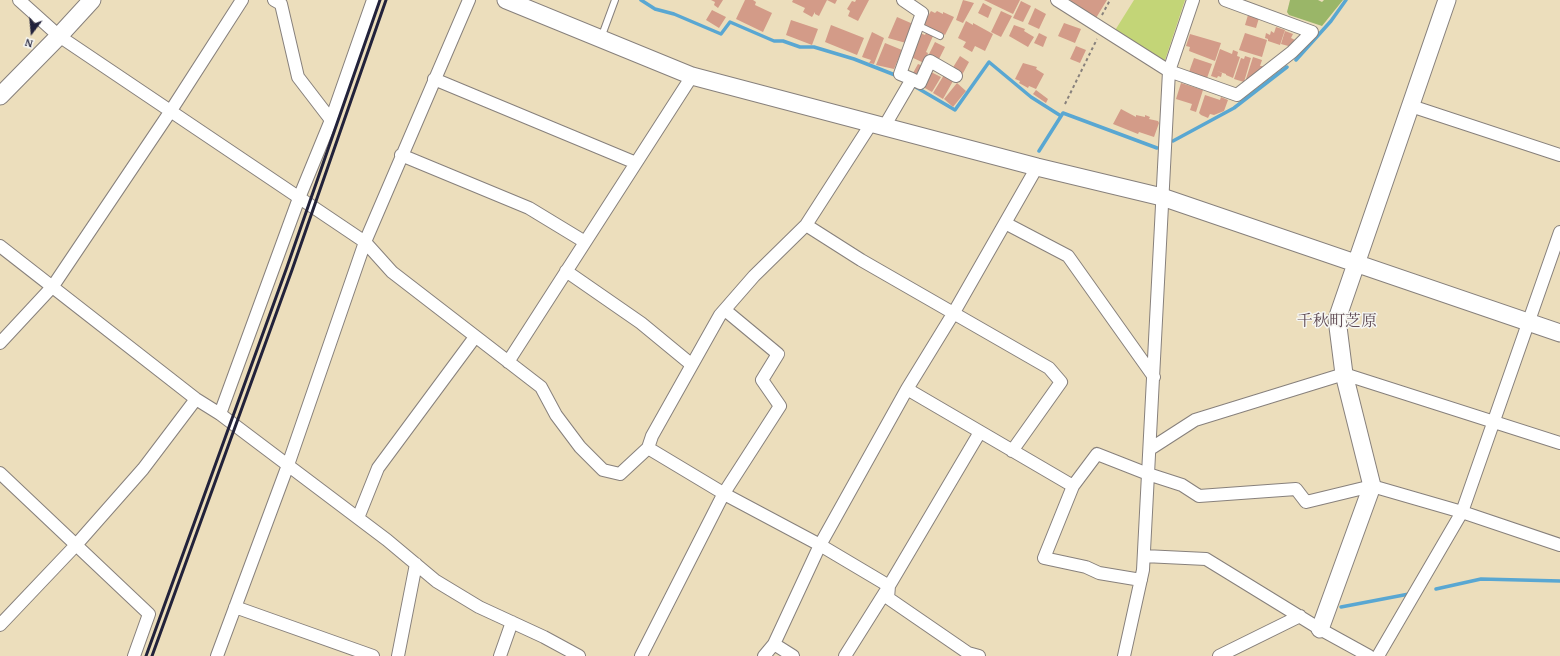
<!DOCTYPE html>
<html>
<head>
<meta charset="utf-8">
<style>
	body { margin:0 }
	#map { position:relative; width:1560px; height:656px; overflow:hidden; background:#ecdebc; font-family:"Gentium Book Plus",serif }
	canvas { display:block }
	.north { position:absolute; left:12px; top:12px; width:40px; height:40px; -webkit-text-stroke:3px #f6f6f2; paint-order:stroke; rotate:196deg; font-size:11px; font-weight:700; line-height:16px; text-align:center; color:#22223b }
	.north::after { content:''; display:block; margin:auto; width:14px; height:18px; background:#22223b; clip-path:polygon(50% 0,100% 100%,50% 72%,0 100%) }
</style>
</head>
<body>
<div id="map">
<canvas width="1560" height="656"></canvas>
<div class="north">N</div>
</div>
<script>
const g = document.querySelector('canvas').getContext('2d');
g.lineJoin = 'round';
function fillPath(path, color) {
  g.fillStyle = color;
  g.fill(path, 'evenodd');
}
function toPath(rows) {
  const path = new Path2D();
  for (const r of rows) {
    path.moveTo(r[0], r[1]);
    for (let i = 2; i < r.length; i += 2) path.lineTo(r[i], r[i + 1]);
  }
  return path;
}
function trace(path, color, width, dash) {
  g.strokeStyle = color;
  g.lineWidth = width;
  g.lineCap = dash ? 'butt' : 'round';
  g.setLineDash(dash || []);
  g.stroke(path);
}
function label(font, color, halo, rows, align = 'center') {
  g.font = font + ' "Gentium Book Plus","Noto Serif JP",serif';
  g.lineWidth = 3;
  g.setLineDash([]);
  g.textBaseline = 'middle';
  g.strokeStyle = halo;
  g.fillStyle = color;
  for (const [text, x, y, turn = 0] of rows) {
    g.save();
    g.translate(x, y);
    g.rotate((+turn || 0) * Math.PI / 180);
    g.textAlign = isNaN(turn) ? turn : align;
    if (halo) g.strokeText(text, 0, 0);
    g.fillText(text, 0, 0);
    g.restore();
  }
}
const green = toPath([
	[1134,0,1185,0,1165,60,1160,61,1114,32]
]);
const forest = toPath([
	[1290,0,1318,0,1322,2,1324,0,1343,0,1322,26,1289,15,1287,12]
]);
const stream = toPath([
	[641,0,655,9,674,14,721,34,730,22,774,41,783,41,800,47,814,47,854,59,895,75],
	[1296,60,1331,21,1346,0],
	[914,86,955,110,989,62,1031,97,1061,116],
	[1173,141,1234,108,1287,67],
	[1039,151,1063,113,1157,148],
	[1436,589,1481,579,1560,581],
	[1341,607,1409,594]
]);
const building = toPath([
	[711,0,723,0,718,8,714,5,715,2],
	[745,0,753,0,756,2,755,5,772,13,763,32,736,19],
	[793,0,837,0,835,4,827,0,819,16,815,14,815,12,812,17,803,12,805,8,792,2],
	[856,0,869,0,858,21,848,16,850,11,847,9,852,1,855,2],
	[963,0,974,3,963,23,956,20],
	[984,0,1020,0,1013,14],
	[1071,0,1107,0,1096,18,1069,2],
	[1021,1,1031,6,1023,22,1013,18],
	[983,3,992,8,988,18,978,13],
	[1035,8,1046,14,1039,29,1028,24],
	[712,10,726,17,719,28,706,20],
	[931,11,935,13,937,11,943,14,943,12,954,17,945,35,923,24],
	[1001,11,1012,16,1001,37,991,32],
	[1248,15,1259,18,1256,28,1245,25],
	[897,17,913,24,906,43,888,38],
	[791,20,818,29,812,45,786,35],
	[966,21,973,25,973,23,993,34,985,51,975,46,972,52,963,47,966,42,958,38],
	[1064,23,1081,29,1075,43,1058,36],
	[831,25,864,38,857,55,825,42],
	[1014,25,1025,29,1024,31,1034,37,1028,47,1009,36],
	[1276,27,1285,30,1280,45,1268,41,1268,39,1265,38,1266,33,1270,35,1271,31,1274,33],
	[1285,31,1293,34,1291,38,1295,40,1292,47,1281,44],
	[872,32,884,38,874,64,869,63,871,60,862,57],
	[920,33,925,35,926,33,933,36,926,52,928,53,924,63,911,57],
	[1039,33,1047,37,1043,47,1034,43],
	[1245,33,1267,40,1262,57,1239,50],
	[1190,34,1221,43,1215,61,1189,51,1190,47,1186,46],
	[935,42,945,47,938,61,928,56],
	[885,43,902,50,894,69,876,65],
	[1076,46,1086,50,1080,63,1070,59],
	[1220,49,1232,54,1233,50,1238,52,1237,56,1240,57,1233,78,1226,75,1226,74,1217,71,1222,73,1221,77,1218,76,1217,78,1211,76],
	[960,56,969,62,962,75,952,69],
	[1245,56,1251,58,1244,82,1234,79,1241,58,1244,59],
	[1253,57,1262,60,1260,66,1263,66,1260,77,1252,81,1246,79],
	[1194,58,1212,64,1207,78,1189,72],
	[1023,63,1037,67,1036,69,1044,74,1036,89,1029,86,1028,88,1019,83,1020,81,1015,79],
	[918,64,923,66,919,76,913,73],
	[931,72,941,77,932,92,923,87],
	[944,75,953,81,943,99,933,93],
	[957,83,966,91,953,107,944,99],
	[1181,83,1203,90,1196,112,1190,110,1192,104,1176,99],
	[1036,90,1048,99,1046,103,1033,94],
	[1205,95,1220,100,1221,97,1228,100,1224,111,1214,115,1210,114,1208,118,1201,115,1199,113],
	[1121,109,1136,117,1136,115,1145,117,1145,115,1150,117,1149,119,1158,121,1159,123,1154,137,1139,132,1138,134,1113,124]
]);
const path = toPath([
	[1102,15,1110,0],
	[1065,104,1097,39]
]);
const lane = toPath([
	[917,25,940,36],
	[601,38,615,0]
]);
const street = toPath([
	[19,0,59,36,365,242,392,272,541,387,556,415,580,447,603,470,620,474,648,448],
	[274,0,281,4,298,77,331,120],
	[1057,0,1169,71,1237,95,1292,52,1312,32,1225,0],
	[434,79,636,163],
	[912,79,920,83,930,61,956,76],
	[1411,106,1560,155],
	[871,124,806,225,754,276,720,315,652,436,648,448,728,496,820,545,889,586,888,598,968,653,979,656],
	[884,127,912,79,900,74,922,13,903,0],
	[401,155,529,208,585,242],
	[1005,223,1068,256,1154,377],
	[806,225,861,260,1049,368,1061,382,1012,451],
	[0,246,196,399,220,414,387,540,436,581,479,607,544,637,579,656],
	[566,271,641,323,692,365],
	[0,343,53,286,170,112,242,0],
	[508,362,692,76],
	[907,389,1073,486],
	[220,414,299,198,331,120,373,0],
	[1150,449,1195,420,1344,374,1560,443],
	[0,473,149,614,134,656],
	[358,518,378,468,475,337],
	[1144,556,1206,559,1320,629,1369,656],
	[1141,580,1099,573,1086,567,1044,558,1073,486,1097,454,1148,474,1182,485,1199,496,1296,489,1306,502,1372,486,1462,512,1560,545],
	[235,607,373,656],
	[0,625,76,545,143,469,196,399],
	[774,644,793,656],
	[217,656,288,465,365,242,469,0],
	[398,656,416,564],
	[500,656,512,622],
	[641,656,724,493,780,406,762,380,778,354,725,310],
	[764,656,774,644,820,545,907,389,953,314,1037,167],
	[845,656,889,586,980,432],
	[1124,656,1143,570,1169,71,1193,0],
	[1219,656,1300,616],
	[1378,656,1462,512,1560,232]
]);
const secondary = toPath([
	[506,0,692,76,1037,167,1162,197,1560,333],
	[0,96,59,36,92,0],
	[1320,629,1372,486,1344,374,1337,319,1447,0]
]);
const rail = toPath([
	[146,656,287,267,380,0],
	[152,656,292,270,386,0]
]);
const quarterNames = [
	["千秋町芝原",1337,322]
];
fillPath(green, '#c3d577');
fillPath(forest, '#9ab668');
trace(stream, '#59a7d2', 3.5);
fillPath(building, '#d39b88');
trace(lane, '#87807c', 8);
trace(street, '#87807c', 14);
trace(secondary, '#87807c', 19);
trace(path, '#87807c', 2, [3, 3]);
trace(lane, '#fff', 6);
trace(street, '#fff', 12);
trace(secondary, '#fff', 17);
trace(rail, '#22223b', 3);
label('16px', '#604c56', '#f6f6f2', quarterNames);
</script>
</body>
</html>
